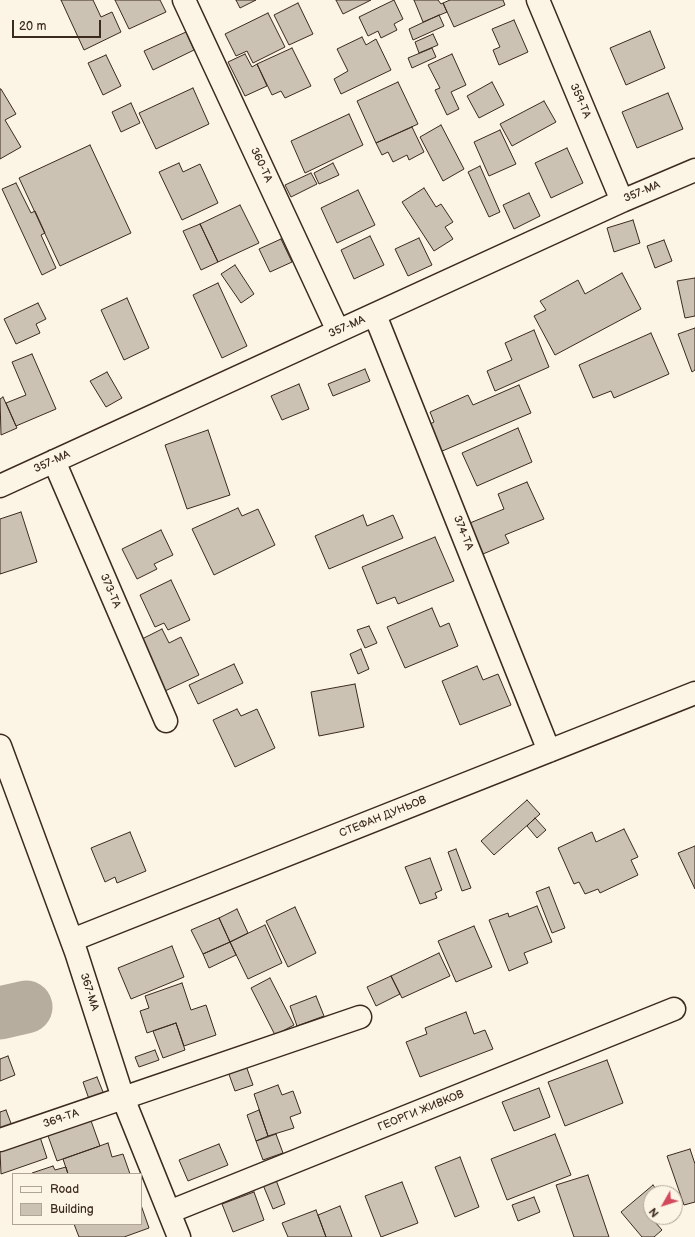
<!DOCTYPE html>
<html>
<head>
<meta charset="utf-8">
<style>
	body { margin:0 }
	#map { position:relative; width:695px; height:1237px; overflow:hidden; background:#fcf5e5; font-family:"Balsamiq Sans",sans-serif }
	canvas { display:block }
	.legend { position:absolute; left:12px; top:1173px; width:130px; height:52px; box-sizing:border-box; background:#fcf5e5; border:1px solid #afa495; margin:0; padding:5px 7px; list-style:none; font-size:12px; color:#3b2a1e }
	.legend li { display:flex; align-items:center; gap:8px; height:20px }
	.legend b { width:20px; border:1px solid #afa495 }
	.north { position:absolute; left:643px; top:1185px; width:40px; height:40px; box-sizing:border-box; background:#fcf5e5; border:1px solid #afa495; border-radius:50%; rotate:231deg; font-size:11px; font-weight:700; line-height:16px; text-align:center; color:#3b2a1e }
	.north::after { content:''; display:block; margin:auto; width:14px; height:18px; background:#d1495b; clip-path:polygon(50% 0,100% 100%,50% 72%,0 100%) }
	.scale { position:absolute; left:12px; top:20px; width:89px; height:18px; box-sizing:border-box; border:2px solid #3b2a1e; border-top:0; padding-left:5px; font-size:12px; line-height:14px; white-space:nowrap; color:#3b2a1e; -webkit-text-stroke:3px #fcf5e5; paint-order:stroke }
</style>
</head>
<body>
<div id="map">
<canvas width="695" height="1237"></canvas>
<ul class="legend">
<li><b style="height:5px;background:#fcf5e5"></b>Road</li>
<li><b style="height:11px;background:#ccc2b3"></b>Building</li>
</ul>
<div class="north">N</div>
<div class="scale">20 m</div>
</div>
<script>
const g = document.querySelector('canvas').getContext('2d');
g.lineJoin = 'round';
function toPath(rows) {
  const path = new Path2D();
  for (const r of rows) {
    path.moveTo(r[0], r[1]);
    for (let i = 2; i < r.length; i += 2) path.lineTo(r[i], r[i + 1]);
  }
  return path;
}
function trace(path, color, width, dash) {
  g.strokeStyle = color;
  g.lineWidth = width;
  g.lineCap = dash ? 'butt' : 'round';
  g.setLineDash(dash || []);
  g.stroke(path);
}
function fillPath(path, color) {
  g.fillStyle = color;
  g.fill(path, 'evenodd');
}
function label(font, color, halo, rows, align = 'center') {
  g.font = font + ' "Balsamiq Sans",sans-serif';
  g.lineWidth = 3.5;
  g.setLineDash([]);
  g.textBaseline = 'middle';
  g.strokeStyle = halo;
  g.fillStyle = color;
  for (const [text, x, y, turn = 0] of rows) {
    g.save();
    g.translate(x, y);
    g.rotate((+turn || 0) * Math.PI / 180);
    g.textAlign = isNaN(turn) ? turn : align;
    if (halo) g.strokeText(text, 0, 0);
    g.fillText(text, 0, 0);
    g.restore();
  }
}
const river = toPath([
	[0,1013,26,1007]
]);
const building = toPath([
	[61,0,93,0,101,17,112,12,121,32,84,50,61,0],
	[115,0,160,0,166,12,129,29,115,0],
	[236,0,256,0,240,8,236,0],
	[336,0,371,0,343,14,336,0],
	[394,0,403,19,394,24,397,30,381,38,378,31,368,36,359,17,394,0],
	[414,0,438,0,441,4,443,3,447,12,423,22,414,0],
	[450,0,503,0,505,5,454,27,443,3,450,0],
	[298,3,313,34,289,45,274,15,298,3],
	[268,13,285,47,253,63,247,51,236,56,225,34,268,13],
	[439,15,444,26,413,40,409,29,439,15],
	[514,20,528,52,499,65,493,50,500,47,492,29,514,20],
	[650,31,665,68,626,85,610,48,650,31],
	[186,32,194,50,153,70,144,51,186,32],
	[433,34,438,45,419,53,415,42,433,34],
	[362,37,366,45,376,39,391,70,341,94,334,79,348,71,337,49,362,37],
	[292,48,311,86,285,98,281,91,272,95,257,64,292,48],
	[432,48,436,57,412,68,408,58,432,48],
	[245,54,252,67,257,64,267,86,245,96,228,62,245,54],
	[452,54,466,85,451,92,459,109,447,115,435,90,440,88,428,65,452,54],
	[106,55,121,86,103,95,88,63,106,55],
	[398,82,418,124,376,143,357,101,398,82],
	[492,82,504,105,479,118,467,96,492,82],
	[193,88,209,124,156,149,139,113,193,88],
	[0,89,1,89,16,114,5,120,21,147,0,159,0,89],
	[668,93,683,129,637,148,622,112,668,93],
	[544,101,556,122,512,146,500,124,544,101],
	[131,103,140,123,121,132,112,112,131,103],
	[349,114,363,145,305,173,291,141,349,114],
	[441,125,464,169,443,181,420,137,441,125],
	[412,127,424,152,409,160,407,155,393,162,388,152,382,155,376,143,412,127],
	[500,130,516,164,489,176,474,142,500,130],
	[90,145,131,233,60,266,19,178,90,145],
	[567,148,583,183,551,198,535,163,567,148],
	[179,163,183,172,200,164,218,203,182,220,159,172,179,163],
	[333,163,339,175,319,184,314,173,333,163],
	[480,166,500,212,489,217,468,172,480,166],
	[311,173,317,184,291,197,285,185,311,173],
	[16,183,31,213,35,211,45,233,41,235,56,268,42,275,2,189,16,183],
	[424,188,436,207,441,204,453,222,445,227,453,239,434,251,402,202,424,188],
	[358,190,375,225,337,243,321,208,358,190],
	[529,193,540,216,514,229,503,205,529,193],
	[240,205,259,243,218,262,200,224,240,205],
	[633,220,640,243,614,252,607,228,633,220],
	[200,224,218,262,201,270,183,231,200,224],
	[370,236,384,265,354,279,341,250,370,236],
	[419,238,432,265,408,276,395,249,419,238],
	[281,239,292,262,270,272,259,249,281,239],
	[664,240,672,261,655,268,647,246,664,240],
	[235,265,254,294,241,303,221,274,235,265],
	[622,273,641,309,555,355,534,316,546,310,540,301,578,280,585,294,622,273],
	[695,278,695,316,685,318,677,281,695,278],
	[218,283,247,346,222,358,193,295,218,283],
	[127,298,149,348,124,360,101,310,127,298],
	[38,303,46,319,36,324,40,333,16,344,4,319,38,303],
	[695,328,695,370,692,372,678,334,695,328],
	[534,330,549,367,495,391,487,371,512,360,505,343,534,330],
	[651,333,669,374,614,398,611,391,593,398,579,365,651,333],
	[32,354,56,409,16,426,6,403,26,395,12,362,32,354],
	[365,369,370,381,333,396,328,384,365,369],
	[107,372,122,398,106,407,90,381,107,372],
	[299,384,309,409,282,420,271,396,299,384],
	[519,385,531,413,440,452,428,425,434,422,430,412,468,395,473,405,519,385],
	[3,397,17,428,1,435,0,399,3,397],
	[518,428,532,462,477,486,462,453,518,428],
	[208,430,230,495,187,509,165,445,208,430],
	[527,482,544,519,505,535,509,543,483,554,470,523,504,509,498,494,527,482],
	[238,508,242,516,258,509,275,545,214,575,192,529,238,508],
	[21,512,37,562,0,574,0,519,21,512],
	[363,515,367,526,393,515,403,538,329,569,315,536,363,515],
	[161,530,173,555,154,564,157,569,137,579,122,549,161,530],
	[435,537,454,581,398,604,395,597,377,604,362,567,435,537],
	[171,580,190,620,168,630,164,623,155,627,140,595,171,580],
	[432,608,440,627,449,623,458,646,405,668,387,627,432,608],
	[369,626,377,643,365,648,357,630,369,626],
	[162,629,169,643,181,637,199,675,165,691,140,640,162,629],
	[361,649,369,669,358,674,350,654,361,649],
	[234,664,243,683,198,704,189,685,234,664],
	[477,666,483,680,498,674,511,705,460,725,442,681,477,666],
	[355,684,364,727,319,736,311,692,355,684],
	[237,709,241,716,257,709,275,748,235,767,213,720,237,709],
	[527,800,540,814,494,855,481,841,527,800],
	[535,818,546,830,537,838,527,826,535,818],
	[624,829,638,857,631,860,638,875,600,893,598,889,585,894,579,882,574,884,558,848,592,832,596,842,624,829],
	[130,832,146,871,117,883,115,877,105,882,91,848,130,832],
	[695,846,695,889,678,853,695,846],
	[456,849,471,888,462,891,448,852,456,849],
	[430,858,442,890,435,893,437,898,420,904,405,867,430,858],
	[549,887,565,928,552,933,536,892,549,887],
	[537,906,552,942,524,953,528,963,509,971,489,920,508,913,509,917,537,906],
	[295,907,316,953,288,967,266,921,295,907],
	[237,909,248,933,230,942,219,918,237,909],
	[219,918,230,942,203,954,191,930,219,918],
	[265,925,282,963,248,979,230,942,265,925],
	[474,926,492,967,456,982,438,941,474,926],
	[230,942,236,955,209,968,203,954,230,942],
	[172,946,184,977,131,999,118,968,172,946],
	[439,953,450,976,402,998,391,976,439,953],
	[391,976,400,994,376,1006,367,987,391,976],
	[270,978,294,1025,275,1035,251,988,270,978],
	[182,983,191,1010,206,1005,216,1035,184,1046,176,1023,147,1033,140,1011,149,1008,145,996,182,983],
	[316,996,324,1016,297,1026,290,1006,316,996],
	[466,1012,474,1034,485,1030,493,1049,420,1077,406,1042,427,1034,425,1028,466,1012],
	[176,1023,185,1050,163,1058,153,1031,176,1023],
	[155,1050,159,1060,139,1067,135,1057,155,1050],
	[8,1056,15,1075,0,1081,0,1059,8,1056],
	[607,1060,623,1103,565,1126,548,1082,607,1060],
	[245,1063,253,1085,235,1091,227,1069,245,1063],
	[97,1077,105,1097,90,1102,83,1082,97,1077],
	[278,1085,282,1095,293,1091,301,1113,290,1117,294,1128,268,1136,254,1094,278,1085],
	[539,1088,550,1117,514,1131,502,1102,539,1088],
	[6,1110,12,1126,0,1130,0,1112,6,1110],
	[259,1110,268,1136,256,1141,247,1115,259,1110],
	[90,1118,100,1146,57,1161,47,1133,90,1118],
	[276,1134,283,1153,263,1160,256,1141,276,1134],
	[555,1134,571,1175,507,1200,491,1159,555,1134],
	[40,1137,47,1158,1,1174,0,1151,40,1137],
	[108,1143,112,1157,123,1154,130,1174,68,1174,63,1159,108,1143],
	[219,1144,228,1165,188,1181,179,1160,219,1144],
	[690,1149,695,1164,695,1202,684,1205,667,1156,690,1149],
	[460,1157,479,1207,455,1217,435,1167,460,1157],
	[53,1166,55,1170,66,1167,68,1174,32,1174,32,1173,53,1166],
	[588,1175,609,1237,574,1237,556,1185,588,1175],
	[276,1180,285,1204,273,1209,263,1185,276,1180],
	[402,1182,418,1223,381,1237,365,1196,402,1182],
	[653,1185,659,1193,651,1193,651,1211,648,1214,662,1230,654,1237,642,1237,621,1212,653,1185],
	[254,1192,264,1220,233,1232,222,1204,254,1192],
	[534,1197,540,1212,518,1221,512,1205,534,1197],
	[141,1205,149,1228,124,1237,79,1237,74,1224,141,1224,141,1205],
	[340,1206,352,1237,326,1237,318,1215,340,1206],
	[316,1210,326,1237,288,1237,282,1223,316,1210]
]);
const street = toPath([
	[184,0,338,331],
	[538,0,622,201],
	[375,315,549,751],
	[54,461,166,721],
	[0,486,622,201,695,170],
	[0,746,76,952,123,1098,179,1237],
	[72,940,695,693],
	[0,1140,360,1017],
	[169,1212,674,1009]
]);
const streetNames = [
	["359-ТА",580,101,67],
	["360-ТА",261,165,65],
	["357-МА",642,192,-23],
	["357-МА",347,327,-24],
	["357-МА",52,462,-25],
	["374-ТА",463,533,68],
	["373-ТА",110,591,67],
	["СТЕФАН ДУНЬОВ",383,817,-22],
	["367-МА",89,992,72],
	["ГЕОРГИ ЖИВКОВ",421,1111,-22],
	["369-ТА",61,1119,-19]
];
trace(river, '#b7ad9e', 53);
fillPath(building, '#ccc2b3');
trace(building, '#3b2a1e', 1);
trace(street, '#3b2a1e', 25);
trace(street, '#fcf5e5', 22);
label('11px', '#3b2a1e', '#fcf5e5', streetNames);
</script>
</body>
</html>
